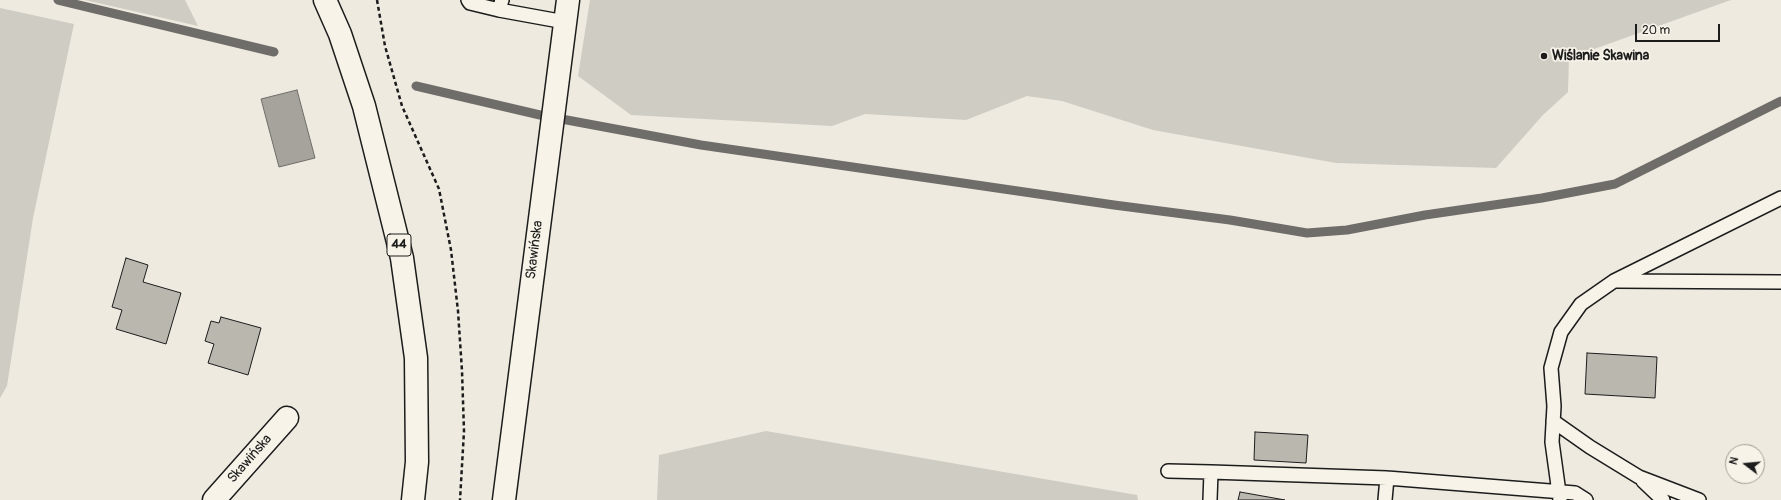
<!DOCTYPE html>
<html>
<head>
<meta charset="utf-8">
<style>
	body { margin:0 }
	#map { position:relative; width:1781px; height:500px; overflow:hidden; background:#eeeae0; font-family:Pangolin,sans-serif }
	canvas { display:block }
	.north { position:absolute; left:1725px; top:444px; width:40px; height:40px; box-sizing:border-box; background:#f7f3e8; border:1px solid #9f9d96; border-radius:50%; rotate:286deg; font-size:11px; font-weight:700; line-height:16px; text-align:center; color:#1c1c1c }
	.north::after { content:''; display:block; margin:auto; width:14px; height:18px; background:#1c1c1c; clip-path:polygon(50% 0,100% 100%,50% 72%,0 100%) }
	.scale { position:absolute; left:1635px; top:24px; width:85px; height:18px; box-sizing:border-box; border:2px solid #1c1c1c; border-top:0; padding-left:5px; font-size:12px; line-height:14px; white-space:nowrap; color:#1c1c1c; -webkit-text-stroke:3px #f7f3e8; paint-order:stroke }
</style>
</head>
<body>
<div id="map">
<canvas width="1781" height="500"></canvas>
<div class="north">N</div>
<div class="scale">20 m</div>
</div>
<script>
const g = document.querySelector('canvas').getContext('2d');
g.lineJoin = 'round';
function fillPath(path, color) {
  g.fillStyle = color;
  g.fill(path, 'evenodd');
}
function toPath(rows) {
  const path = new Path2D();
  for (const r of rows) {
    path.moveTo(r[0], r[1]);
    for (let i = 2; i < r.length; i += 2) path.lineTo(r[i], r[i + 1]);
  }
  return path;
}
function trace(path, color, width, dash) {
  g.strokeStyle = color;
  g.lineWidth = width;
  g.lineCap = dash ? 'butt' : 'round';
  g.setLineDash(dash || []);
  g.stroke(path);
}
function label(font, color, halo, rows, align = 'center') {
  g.font = font + ' Pangolin,sans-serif';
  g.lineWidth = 3.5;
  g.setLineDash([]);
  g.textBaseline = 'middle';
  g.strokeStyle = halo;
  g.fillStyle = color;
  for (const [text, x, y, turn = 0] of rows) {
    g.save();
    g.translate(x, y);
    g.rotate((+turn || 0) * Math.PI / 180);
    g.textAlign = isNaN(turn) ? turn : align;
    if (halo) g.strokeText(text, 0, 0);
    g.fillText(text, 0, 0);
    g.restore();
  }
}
const green = toPath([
	[85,0,185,0,198,26],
	[590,0,1731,0,1569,58,1568,92,1543,115,1496,168,1336,163,1153,130,1062,101,1027,96,966,120,865,114,832,126,631,115,578,76],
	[0,8,74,24,33,218,7,386,0,398],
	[766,431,1137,495,1138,500,657,500,659,455]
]);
const water = toPath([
	[297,90,315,158,279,167,261,99,297,90]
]);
const stream = toPath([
	[58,0,274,52],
	[416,86,540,115,701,145,1114,205,1230,220,1307,233,1347,230,1425,215,1542,198,1615,184,1781,101]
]);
const building = toPath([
	[126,258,148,265,143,282,181,293,166,344,116,329,122,310,112,307,126,258],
	[221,317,261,328,248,375,208,363,214,344,205,341,211,321,219,323,221,317],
	[1587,353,1657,357,1655,398,1585,394,1587,353],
	[1255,432,1308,435,1306,463,1254,460,1255,432],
	[1240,492,1285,500,1238,500,1240,492]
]);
const path = toPath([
	[377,0,385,46,402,106,439,189,451,250,458,311,462,371,464,431,460,500]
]);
const lane = toPath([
	[468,0,470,3,499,10],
	[502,0,499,10,565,22],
	[1617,281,1781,282],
	[1553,421,1590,447,1639,477,1699,500],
	[1168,471,1211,472],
	[1643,481,1663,500],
	[1210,500,1211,472,1387,478,1575,493,1586,500],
	[1385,500,1387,478],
	[1560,500,1552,442,1554,406,1551,368,1561,332,1581,304,1614,281,1781,198]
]);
const street = toPath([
	[214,500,287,418],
	[504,500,568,0]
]);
const primary = toPath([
	[325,0,340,34,364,106,402,258,416,358,417,462,413,500]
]);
const markers = [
	[1544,56,4,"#1c1c1c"]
];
const shields = [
	[399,245,24]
];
const shieldNames = [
	["44",399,245]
];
const poiNames = [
	["Wiślanie Skawina",1552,56]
];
const streetNames = [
	["Skawińska",535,250,-83],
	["Skawińska",250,459,-49]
];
fillPath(green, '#cfccc3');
fillPath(water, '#a6a39d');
trace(water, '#6f6d69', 1);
trace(stream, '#6f6d69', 9);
fillPath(building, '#bab7af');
trace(building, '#1c1c1c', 1);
trace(lane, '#1c1c1c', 16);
trace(street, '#1c1c1c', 25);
trace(primary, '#1c1c1c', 25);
trace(path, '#1c1c1c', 2.5, [4, 3]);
trace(lane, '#f7f3e8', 13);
trace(street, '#f7f3e8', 22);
trace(primary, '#f7f3e8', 22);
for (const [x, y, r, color] of markers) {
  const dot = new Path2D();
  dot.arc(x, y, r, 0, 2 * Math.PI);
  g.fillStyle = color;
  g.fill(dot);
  trace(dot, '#f7f3e8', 1.5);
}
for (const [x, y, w] of shields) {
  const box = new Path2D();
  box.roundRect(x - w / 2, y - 11, w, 22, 3);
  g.fillStyle = '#f7f3e8';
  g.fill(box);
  trace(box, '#1c1c1c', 1);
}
label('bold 13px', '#1c1c1c', null, shieldNames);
label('bold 14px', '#1c1c1c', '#f7f3e8', poiNames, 'left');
label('14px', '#1c1c1c', '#f7f3e8', streetNames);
</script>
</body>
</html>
